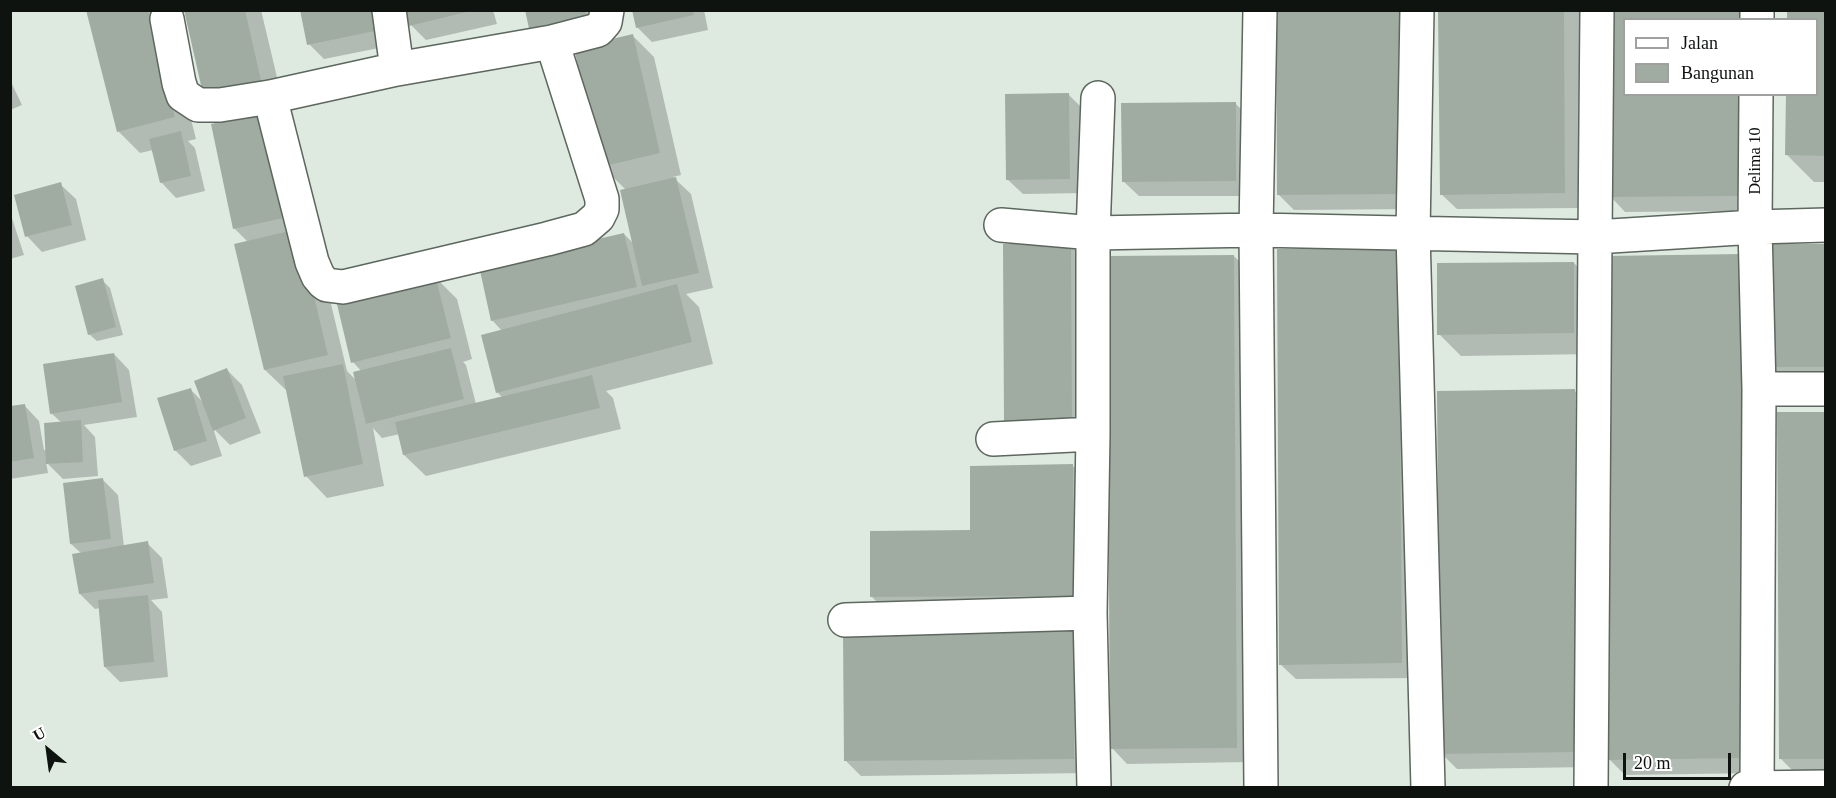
<!DOCTYPE html>
<html>
<head>
<meta charset="utf-8">
<style>
	body { margin:0 }
	#map { position:relative; width:1836px; height:798px; overflow:hidden; background:#deeae0; font-family:"Times New Roman",serif }
	canvas { display:block }
	.frame { position:absolute; inset:0; border:12px solid #0f1310; pointer-events:none }
	.legend { position:absolute; left:1623px; top:18px; width:195px; height:78px; box-sizing:border-box; background:#fff; border:2px solid #9fa19f; margin:0; padding:8px 10px; list-style:none; font-size:18px; color:#0f1310 }
	.legend li { display:flex; align-items:center; gap:12px; height:30px }
	.legend b { width:30px; border:2px solid #9fa19f }
	.north { position:absolute; left:18px; top:720px; width:60px; height:60px; -webkit-text-stroke:4px #fff; paint-order:stroke; rotate:331deg; font-size:16px; font-weight:700; line-height:24px; text-align:center; color:#0f1310 }
	.north::after { content:''; display:block; margin:auto; width:21px; height:27px; background:#0f1310; clip-path:polygon(50% 0,100% 100%,50% 72%,0 100%) }
	.scale { position:absolute; left:1623px; top:753px; width:108px; height:27px; box-sizing:border-box; border:3px solid #0f1310; border-top:0; padding-left:8px; font-size:18px; line-height:21px; white-space:nowrap; color:#0f1310; -webkit-text-stroke:4px #fff; paint-order:stroke }
</style>
</head>
<body>
<div id="map">
<canvas width="1836" height="798"></canvas>
<div class="frame"></div>
<ul class="legend">
<li><b style="height:8px;background:#fff"></b>Jalan</li>
<li><b style="height:16px;background:#a0aca1"></b>Bangunan</li>
</ul>
<div class="north">U</div>
<div class="scale">20 m</div>
</div>
<script>
const g = document.querySelector('canvas').getContext('2d');
g.lineJoin = 'round';
function fillPath(path, color) {
  g.fillStyle = color;
  g.fill(path, 'evenodd');
}
function toPath(rows) {
  const path = new Path2D();
  for (const r of rows) {
    path.moveTo(r[0], r[1]);
    for (let i = 2; i < r.length; i += 2) path.lineTo(r[i], r[i + 1]);
  }
  return path;
}
function trace(path, color, width, dash) {
  g.strokeStyle = color;
  g.lineWidth = width;
  g.lineCap = dash ? 'butt' : 'round';
  g.setLineDash(dash || []);
  g.stroke(path);
}
function label(font, color, halo, rows, align = 'center') {
  g.font = font + ' "Times New Roman",serif';
  g.lineWidth = 5;
  g.setLineDash([]);
  g.textBaseline = 'middle';
  g.strokeStyle = halo;
  g.fillStyle = color;
  for (const [text, x, y, turn = 0] of rows) {
    g.save();
    g.translate(x, y);
    g.rotate((+turn || 0) * Math.PI / 180);
    g.textAlign = isNaN(turn) ? turn : align;
    if (halo) g.strokeText(text, 0, 0);
    g.fillText(text, 0, 0);
    g.restore();
  }
}
const shadow = toPath([
	[87,10,163,10,196,139,188,141,195,148,205,191,176,198,161,182,153,150,140,153,118,131],
	[185,10,261,10,347,371,356,380,362,372,353,362,435,277,457,299,472,359,463,362,466,365,476,404,503,398,497,392,502,331,492,320,624,234,634,244,626,190,602,166,576,50,526,10,601,10,608,41,633,36,654,57,681,175,673,177,691,194,713,288,686,294,699,307,713,364,606,391,613,398,621,429,426,476,404,455,400,434,382,438,373,428,384,486,327,498,306,476,287,391,265,370,248,242,234,228,227,122],
	[387,10,394,45,324,59,309,44],
	[407,10,493,10,497,24,426,40,411,25],
	[633,10,704,10,708,30,652,42,637,27],
	[1278,10,1419,209,1294,210,1279,195],
	[1440,10,1579,10,1580,208,1457,209,1441,194],
	[1609,10,1754,10,1754,20,1624,20,1624,94,1754,94,1755,211,1625,212,1610,196],
	[1826,10,1826,182,1814,182,1787,155,1816,94,1816,20],
	[10,80,22,105,10,110],
	[1069,95,1084,110,1085,193,1023,194,1007,179],
	[1235,103,1250,118,1251,196,1139,196,1123,181],
	[60,184,76,199,86,240,42,252,27,236],
	[10,212,24,255,10,259],
	[1071,244,1086,260,1087,435,1021,436,1005,420],
	[1826,245,1826,382,1787,382,1771,367],
	[1399,249,1416,678,1296,679,1280,664],
	[1234,256,1249,271,1252,762,1127,764,1112,748],
	[1607,258,1760,773,1625,775,1609,759],
	[1574,263,1595,285,1596,354,1461,356,1439,334],
	[102,280,110,288,123,335,97,341,89,334],
	[114,354,129,370,137,417,84,425,95,437,98,476,63,479,46,462,48,473,10,479,10,408,24,405,39,421,44,450,46,450,62,423,51,413],
	[226,369,242,385,261,433,230,445,213,428,222,456,191,466,175,450,190,389,204,403],
	[1574,390,1589,406,1591,767,1457,769,1441,753],
	[1826,413,1826,774,1796,774,1781,759],
	[1073,466,1088,481,1089,610,887,612,872,597],
	[103,480,118,495,124,547,147,543,162,558,168,598,151,600,162,612,168,677,120,682,105,667,100,608,95,609,80,594,82,554,71,544],
	[1073,632,1089,647,1089,773,861,776,846,761]
]);
const building = toPath([
	[86,10,148,10,175,117,117,132],
	[184,10,245,10,263,89,205,103],
	[300,10,376,10,380,30,307,45],
	[406,10,471,10,471,11,409,26],
	[525,10,585,10,587,21,530,33],
	[632,10,693,10,694,15,636,28],
	[1276,10,1404,10,1404,194,1277,195],
	[1438,10,1564,10,1565,193,1440,195],
	[1607,10,1739,10,1739,20,1624,20,1624,94,1740,94,1740,196,1608,197],
	[1787,10,1826,10,1826,156,1785,155,1786,94,1816,94,1816,20,1787,20],
	[633,34,660,153,601,167,574,48],
	[1069,93,1070,179,1006,180,1005,94],
	[1236,102,1236,181,1122,182,1121,103],
	[266,112,288,217,233,229,211,124],
	[181,131,191,176,160,183,149,139],
	[676,177,699,273,642,286,620,190],
	[61,182,72,225,25,237,14,195],
	[298,229,328,355,264,370,234,244],
	[624,233,637,287,491,321,479,266],
	[1071,243,1072,420,1004,421,1003,244],
	[1769,244,1826,244,1826,367,1770,367],
	[1399,248,1402,663,1279,665,1277,249],
	[1743,254,1746,758,1608,760,1605,256],
	[1234,255,1237,748,1110,749,1107,256],
	[1574,262,1574,333,1437,335,1437,263],
	[435,275,451,338,351,363,336,300],
	[103,278,116,327,88,335,75,286],
	[677,284,692,342,496,393,481,335],
	[451,348,464,399,366,424,353,372],
	[114,353,122,402,50,414,43,364],
	[343,364,363,464,304,477,283,376],
	[227,368,246,418,213,431,194,381],
	[592,375,600,408,403,455,395,422],
	[191,388,207,441,174,451,157,398],
	[1575,389,1577,752,1440,754,1437,391],
	[25,404,34,458,10,462,10,406],
	[1777,412,1826,412,1826,759,1779,759],
	[81,420,83,462,46,464,44,423],
	[1073,464,1074,596,870,597,870,531,970,530,970,466],
	[103,478,111,539,70,544,63,483],
	[148,541,154,583,79,594,72,554],
	[148,595,154,662,104,667,98,600],
	[1074,630,1074,759,844,761,843,633]
]);
const minor = toPath([
	[1260,10,1256,230,1261,788],
	[1417,10,1413,233,1428,788],
	[167,19,179,83,183,95,198,105,220,105,270,97,397,69,389,10],
	[1757,20,1757,10],
	[397,69,552,42,598,30,605,22,607,10],
	[1756,94,1755,227,1759,389,1757,788],
	[270,97,312,262,318,276,323,282,327,285,343,287,547,239,584,229,598,217,602,209,602,199,552,42],
	[1001,225,1093,233,1256,230,1595,237,1597,10],
	[1759,389,1826,389],
	[993,439,1093,434],
	[845,620,1090,613],
	[1094,788,1090,613,1093,434,1093,233,1098,98],
	[1591,788,1595,237,1755,227,1826,225],
	[1746,788,1826,787]
]);
const streetNames = [
	["Delima 10",1756,161,-90]
];
fillPath(shadow, '#0003');
fillPath(building, '#a0aca1');
trace(minor, '#5c675e', 36);
trace(minor, '#fff', 33);
label('16px', '#0f1310', '#fff', streetNames);
</script>
</body>
</html>
